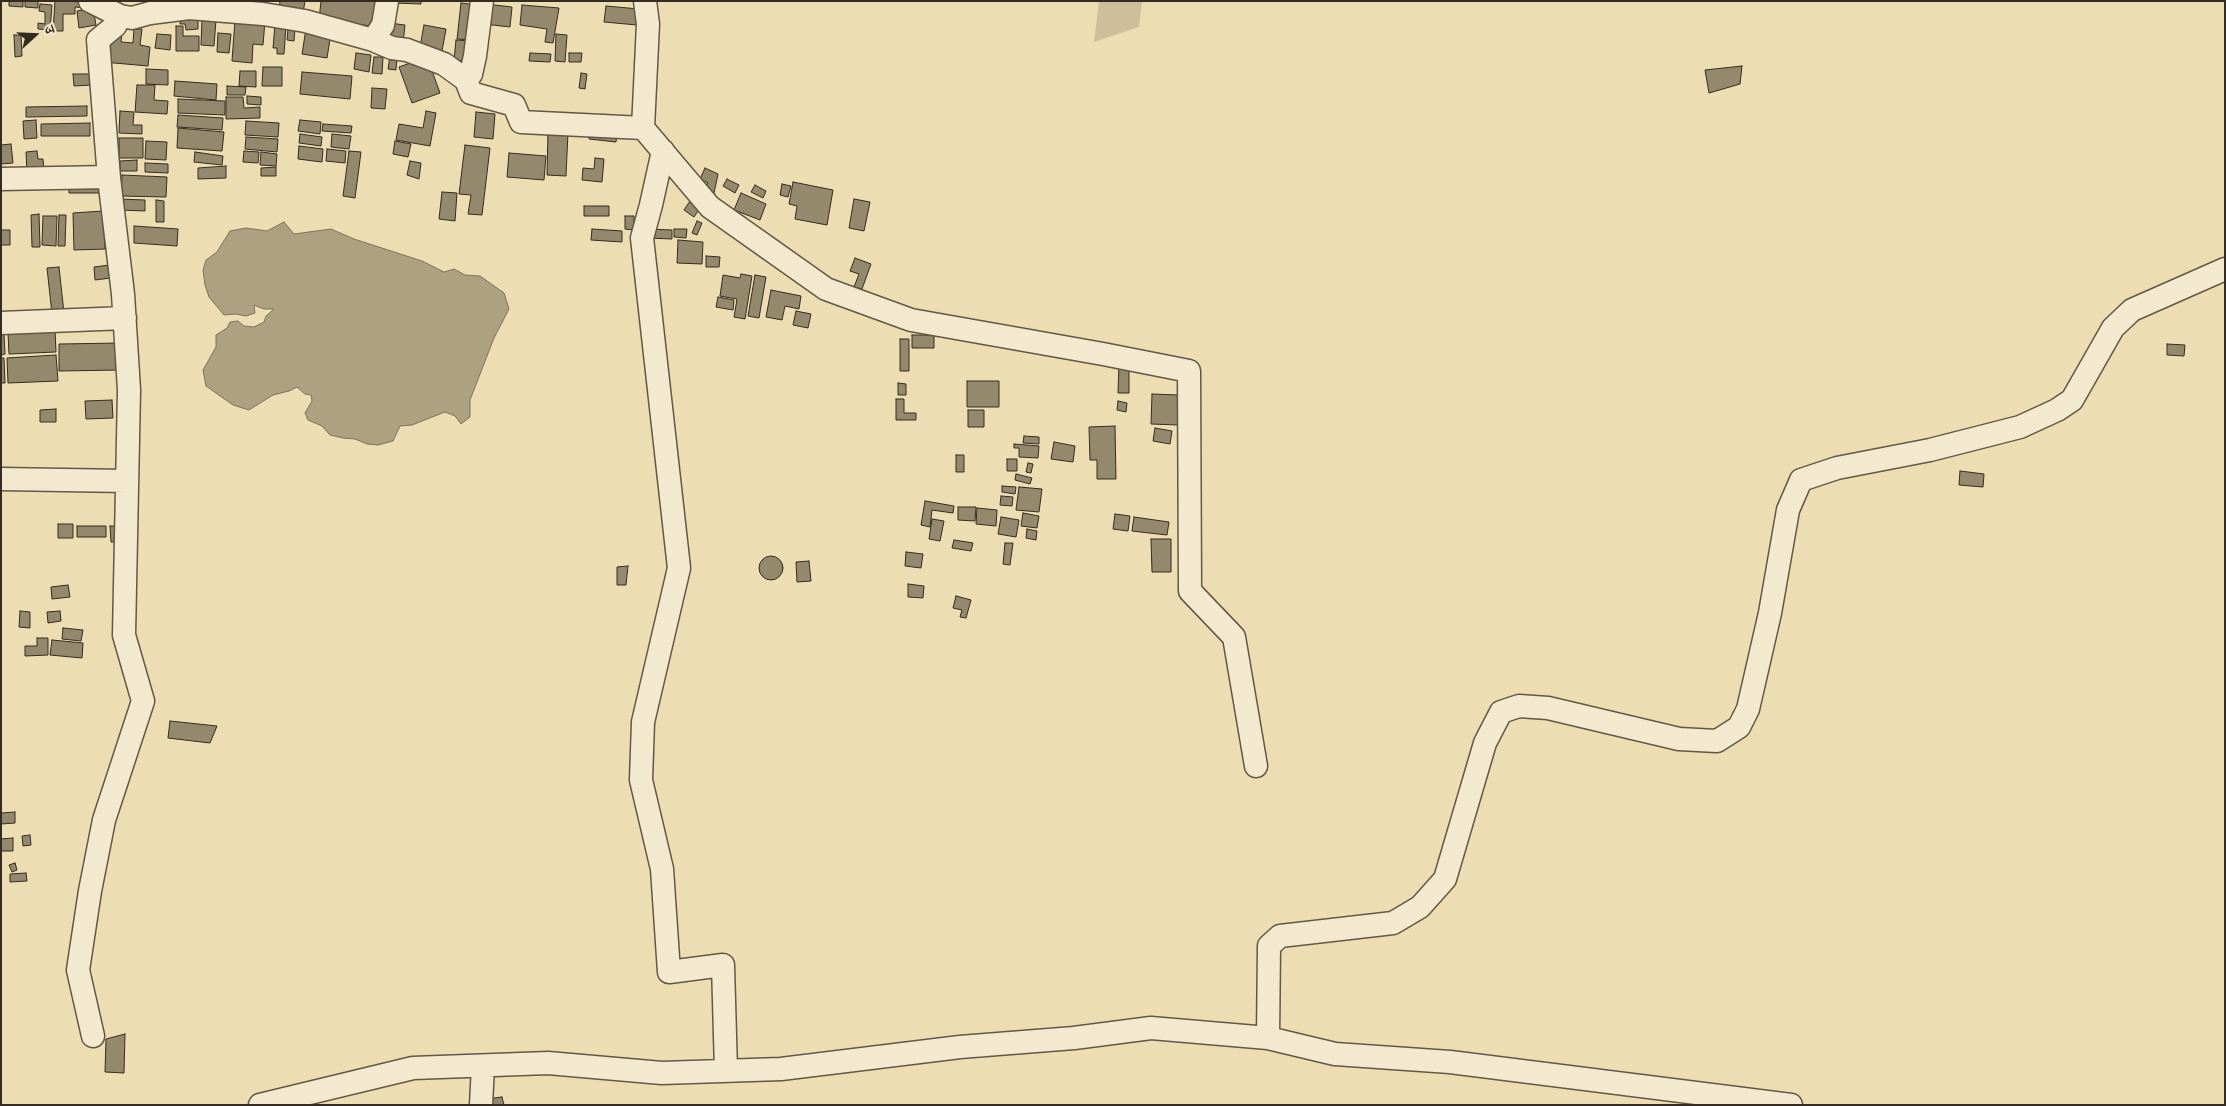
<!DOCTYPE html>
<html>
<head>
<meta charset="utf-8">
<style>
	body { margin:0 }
	#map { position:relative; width:2226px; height:1106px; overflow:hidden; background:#edddb3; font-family:"IM FELL French Canon","Noto Serif Devanagari",serif }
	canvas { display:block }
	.frame { position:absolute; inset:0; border:2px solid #342c21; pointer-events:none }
	.north { position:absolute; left:10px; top:10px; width:50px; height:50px; -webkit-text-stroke:4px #f3e9ce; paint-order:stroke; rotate:70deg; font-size:14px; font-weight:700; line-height:20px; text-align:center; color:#342c21 }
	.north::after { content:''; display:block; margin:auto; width:18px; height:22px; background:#342c21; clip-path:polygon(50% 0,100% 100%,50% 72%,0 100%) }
</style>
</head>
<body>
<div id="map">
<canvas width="2226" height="1106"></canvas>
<div class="frame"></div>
<div class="north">उ</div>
</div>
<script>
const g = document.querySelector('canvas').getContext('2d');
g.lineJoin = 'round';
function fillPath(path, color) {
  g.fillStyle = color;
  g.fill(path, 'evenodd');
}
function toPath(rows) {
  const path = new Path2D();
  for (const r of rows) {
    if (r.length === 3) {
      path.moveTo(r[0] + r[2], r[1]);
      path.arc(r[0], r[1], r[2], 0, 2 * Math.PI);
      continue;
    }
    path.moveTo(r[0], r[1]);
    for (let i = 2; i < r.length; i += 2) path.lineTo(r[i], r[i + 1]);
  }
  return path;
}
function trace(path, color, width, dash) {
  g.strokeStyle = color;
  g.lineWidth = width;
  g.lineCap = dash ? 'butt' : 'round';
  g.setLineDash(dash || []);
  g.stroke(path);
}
const green = toPath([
	[1099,1,1142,1,1139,27,1094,42]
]);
const water = toPath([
	[284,222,294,234,331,229,354,239,422,261,444,272,454,269,465,275,480,276,504,293,509,309,494,338,470,400,470,417,461,424,455,416,445,412,412,425,400,426,393,441,378,445,367,444,355,439,343,438,330,435,322,426,308,420,305,413,312,401,311,395,305,394,297,387,289,391,273,395,249,410,233,405,206,386,203,370,216,347,216,335,227,328,230,322,238,321,244,326,254,327,264,322,266,316,274,309,264,309,254,305,255,313,246,316,236,314,224,315,209,297,205,285,203,270,206,260,217,252,230,231,246,228,267,231,284,222]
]);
const building = toPath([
	[9,1,23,1,23,7,9,6,9,1],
	[25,1,38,1,38,8,25,7,25,1],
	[55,1,86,2,85,8,75,7,75,14,63,14,63,31,53,31,55,1],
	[280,1,305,1,303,13,279,9,280,1],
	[321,1,382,1,380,27,319,20,321,1],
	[393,1,421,1,421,4,393,3,393,1],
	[461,3,476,5,473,40,457,39,461,3],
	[40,4,52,5,50,30,38,29,38,23,45,24,45,12,39,11,40,4],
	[486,4,512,7,510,27,484,24,486,4],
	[522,5,559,8,553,43,545,42,547,29,520,25,522,5],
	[606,6,639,9,637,25,604,22,606,6],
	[93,8,96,25,79,28,77,11,93,8],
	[198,15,198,29,186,30,185,24,180,24,180,16,198,15],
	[202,19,216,20,214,46,201,45,202,19],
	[235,20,265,21,263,45,253,44,252,63,232,61,235,20],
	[389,23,405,25,403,44,387,42,389,23],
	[275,24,286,25,284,54,277,54,277,48,273,48,275,24],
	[424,25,446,29,442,51,420,47,424,25],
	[176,26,183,26,183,36,199,36,199,51,176,51,176,26],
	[134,29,142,29,140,45,150,47,148,66,103,62,112,31,122,32,121,42,133,43,134,29],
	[288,29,295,29,294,41,287,40,288,29],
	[306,29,331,33,327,58,302,54,306,29],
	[218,33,231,34,229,53,217,52,218,33],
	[157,34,171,35,170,50,155,48,157,34],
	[556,34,567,35,565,62,555,61,556,34],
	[14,35,21,35,22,56,15,57,14,35],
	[456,40,472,41,470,62,454,60,456,40],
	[356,53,371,55,369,72,354,69,356,53],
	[530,53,551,54,550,62,529,61,530,53],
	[569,53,582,53,581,62,569,62,569,53],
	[390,56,397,56,396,70,388,69,390,56],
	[374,57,383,57,382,74,372,73,374,57],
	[427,57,440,93,412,103,399,67,427,57],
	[1742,66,1740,84,1709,93,1705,70,1742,66],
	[263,67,282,67,282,86,262,86,263,67],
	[146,69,168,70,168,85,146,84,146,69],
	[240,71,256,71,256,87,239,86,240,71],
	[302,72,352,76,350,99,300,94,302,72],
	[581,73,587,74,585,89,579,88,581,73],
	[73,74,92,74,92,85,74,86,73,74],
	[175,81,217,84,216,100,174,96,175,81],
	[137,85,155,85,154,100,168,101,167,114,135,112,137,85],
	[227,86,246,87,245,95,227,95,227,86],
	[372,88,387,89,385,109,371,108,372,88],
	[247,96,261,97,261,105,247,104,247,96],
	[226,97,243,97,244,108,260,107,260,118,226,119,226,97],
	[178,99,225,101,225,115,178,113,178,99],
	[87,106,87,116,26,117,26,107,87,106],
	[120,111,134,112,133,125,142,125,142,134,119,133,120,111],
	[426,111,436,113,430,146,396,140,399,124,423,128,426,111],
	[476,112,495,114,493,139,474,137,476,112],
	[178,115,223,118,222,130,177,127,178,115],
	[36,120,37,138,24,139,23,121,36,120],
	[300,120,321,122,320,134,298,131,300,120],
	[246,121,279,123,278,137,245,135,246,121],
	[90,123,90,136,41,136,41,124,90,123],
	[323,124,352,126,351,133,322,131,323,124],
	[178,128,224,132,222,151,177,148,178,128],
	[590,129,617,132,616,142,589,139,590,129],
	[548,131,568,132,566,176,547,175,548,131],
	[300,134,322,137,321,146,299,143,300,134],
	[332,134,351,136,349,149,331,147,332,134],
	[246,137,278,139,277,152,245,149,246,137],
	[119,138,143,138,143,158,119,158,119,138],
	[146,141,167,142,166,160,145,159,146,141],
	[395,141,411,144,408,157,393,154,395,141],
	[11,144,13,163,1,164,1,145,11,144],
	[465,145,490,148,482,215,468,214,471,195,459,194,465,145],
	[299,146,323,149,322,162,298,159,299,146],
	[327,149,346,151,345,163,326,161,327,149],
	[37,151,38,159,43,159,44,171,27,172,26,152,37,151],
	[244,151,259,152,258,163,243,162,244,151],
	[349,151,361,152,355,198,343,196,349,151],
	[195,152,223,156,222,165,194,162,195,152],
	[261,152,277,154,276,166,260,165,261,152],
	[509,153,546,156,544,180,507,177,509,153],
	[595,158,604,159,602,182,582,180,583,168,594,169,595,158],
	[137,160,137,171,120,171,120,161,137,160],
	[410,161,421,163,419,179,407,175,410,161],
	[145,163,168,164,168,173,145,172,145,163],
	[226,166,226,178,198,179,198,168,226,166],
	[276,167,276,176,261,176,261,168,276,167],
	[705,168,718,174,714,193,705,189,708,183,700,179,705,168],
	[122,175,167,177,166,197,121,196,122,175],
	[727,179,739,185,735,193,723,186,727,179],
	[69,181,101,181,102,193,69,193,69,181],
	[793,182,833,190,827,225,795,219,797,206,789,204,793,182],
	[782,184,791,186,788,197,780,195,782,184],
	[755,185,766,191,763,198,751,192,755,185],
	[442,192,457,193,455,221,439,219,442,192],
	[741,193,766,204,760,220,734,210,741,193],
	[120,199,145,200,145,211,120,210,120,199],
	[854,199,870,202,864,231,849,228,854,199],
	[156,200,164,201,164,222,156,222,156,200],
	[690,201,700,208,694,217,684,210,690,201],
	[584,206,609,206,609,216,584,216,584,206],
	[103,211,105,249,74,250,73,213,103,211],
	[39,214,40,247,32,247,31,215,39,214],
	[59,215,66,215,65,246,58,246,59,215],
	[43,216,57,216,56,246,42,245,43,216],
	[625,216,634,216,634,230,625,229,625,216],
	[697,221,702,223,697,235,692,233,697,221],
	[134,226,178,229,177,246,134,243,134,226],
	[592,229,622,231,622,242,591,240,592,229],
	[647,229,672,230,672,239,647,238,647,229],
	[674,229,687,229,686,238,674,237,674,229],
	[1,230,10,230,10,245,1,245,1,230],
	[678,240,703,242,702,264,677,263,678,240],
	[706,256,720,257,719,267,706,267,706,256],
	[855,258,871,264,862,289,854,287,859,274,850,271,855,258],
	[117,264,118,277,95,280,94,267,117,264],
	[59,267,64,313,52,314,47,268,59,267],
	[741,274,752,276,745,319,734,317,737,299,720,296,723,275,740,278,741,274],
	[755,275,766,277,759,318,748,316,755,275],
	[771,290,801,296,799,309,785,306,782,320,766,317,771,290],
	[718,297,734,300,733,310,716,307,718,297],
	[796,311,811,314,808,328,793,325,796,311],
	[55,330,56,352,9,354,8,333,55,330],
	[1,334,4,334,5,354,1,355,1,334],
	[912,335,934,335,934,348,912,348,912,335],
	[900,339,909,339,909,371,900,371,900,339],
	[120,343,121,370,59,371,59,344,120,343],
	[2167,344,2185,345,2184,356,2167,355,2167,344],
	[56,355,58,381,8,383,7,358,56,355],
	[1,358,4,358,5,383,1,383,1,358],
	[1119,363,1129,363,1129,393,1118,393,1119,363],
	[967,381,999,381,999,407,967,407,967,381],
	[898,383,906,384,906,395,898,395,898,383],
	[1152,394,1179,395,1178,425,1151,424,1152,394],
	[896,399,904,399,904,413,916,413,916,420,896,420,896,399],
	[112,400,113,418,86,419,85,401,112,400],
	[1118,401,1127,403,1126,412,1117,410,1118,401],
	[56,409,56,422,40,422,40,410,56,409],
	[968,410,984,410,984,427,968,427,968,410],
	[1115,426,1116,479,1097,479,1097,460,1090,460,1089,427,1115,426],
	[1155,428,1172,431,1170,444,1153,441,1155,428],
	[1024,436,1039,437,1039,444,1023,443,1024,436],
	[1054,442,1075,446,1073,462,1051,459,1054,442],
	[1014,444,1039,446,1038,458,1019,457,1019,448,1014,448,1014,444],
	[956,455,964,455,964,472,956,472,956,455],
	[1007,459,1017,459,1017,471,1007,471,1007,459],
	[1028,463,1033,464,1031,473,1026,472,1028,463],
	[1960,471,1984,474,1983,487,1959,485,1960,471],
	[1016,474,1032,478,1030,484,1015,480,1016,474],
	[1002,486,1016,487,1015,494,1002,492,1002,486],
	[1019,487,1042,489,1039,512,1016,510,1019,487],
	[1001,496,1013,497,1012,506,1000,505,1001,496],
	[925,501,954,506,953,513,932,510,930,527,921,525,925,501],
	[958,507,976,507,975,521,958,520,958,507],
	[977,508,997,510,996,526,976,524,977,508],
	[1023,513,1039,516,1037,528,1021,526,1023,513],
	[1115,514,1130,516,1128,531,1113,529,1115,514],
	[1001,517,1019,520,1016,537,998,534,1001,517],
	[1134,517,1169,522,1167,535,1132,531,1134,517],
	[932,519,944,521,940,541,929,539,932,519],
	[58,524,73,524,73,538,58,538,58,524],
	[77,526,106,526,106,537,77,537,77,526],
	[110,526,119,526,118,542,111,542,110,526],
	[1027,529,1037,531,1036,540,1026,538,1027,529],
	[1151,539,1171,539,1171,572,1152,572,1151,539],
	[954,540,973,543,971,551,952,548,954,540],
	[1005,543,1013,543,1010,565,1003,564,1005,543],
	[906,552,923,554,921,568,905,566,906,552],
	[771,568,12],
	[809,561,811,581,797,582,796,562,809,561],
	[628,566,626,585,617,585,617,567,628,566],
	[908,584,924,586,923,598,908,597,908,584],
	[68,585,70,597,52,599,51,587,68,585],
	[956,596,971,600,966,618,960,617,962,610,953,608,956,596],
	[20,611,30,612,30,628,19,627,20,611],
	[60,611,61,621,48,623,47,612,60,611],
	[63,628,83,630,81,641,62,639,63,628],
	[37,638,48,638,48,655,25,656,25,646,37,646,37,638],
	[52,640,83,643,82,658,50,655,52,640],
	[170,721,217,726,210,743,168,738,170,721],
	[15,812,15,823,1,824,1,813,15,812],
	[30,835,31,845,23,846,22,836,30,835],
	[13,838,13,851,1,851,1,839,13,838],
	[15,863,17,870,12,872,9,865,15,863],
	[26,873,27,881,10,882,10,874,26,873],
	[125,1034,124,1073,105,1072,106,1039,125,1034],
	[502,1097,504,1105,487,1105,486,1099,502,1097]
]);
const minor = toPath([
	[90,1,120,16,132,18,150,13,189,8,263,14,305,21,373,40,392,48,407,50,444,64,466,80,471,74,475,56,482,1],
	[645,1,648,24,643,128,710,207,826,289,911,320,1103,354,1189,371,1190,591,1234,637,1256,766],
	[373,40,383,25,387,1],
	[466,80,471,93,514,105,521,122,643,128],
	[663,151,651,205,642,238,679,568,643,722,641,780,662,869,669,972,723,965,726,1071],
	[1,179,109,177],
	[1,323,125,318],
	[1,479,126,481],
	[93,1036,78,970,90,891,104,820,143,701,124,635,129,390,123,294,109,178,98,40,115,26,120,16],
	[1268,1038,1269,946,1280,936,1393,923,1420,907,1445,879,1485,743,1501,712,1519,706,1548,708,1679,739,1717,741,1739,727,1748,709,1770,613,1788,510,1801,480,1837,468,1930,450,2020,427,2057,410,2072,400,2113,328,2132,310,2225,269],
	[260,1105,413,1068,548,1063,662,1073,781,1069,960,1047,1074,1038,1151,1028,1268,1038,1335,1054,1450,1062,1791,1105],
	[481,1105,483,1066]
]);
fillPath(green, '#cebf9a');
fillPath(water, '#aea181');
trace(water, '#7d725b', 1);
fillPath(building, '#94886d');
trace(building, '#342c21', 1);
trace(minor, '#625846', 25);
trace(minor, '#f3e9ce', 22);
</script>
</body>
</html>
